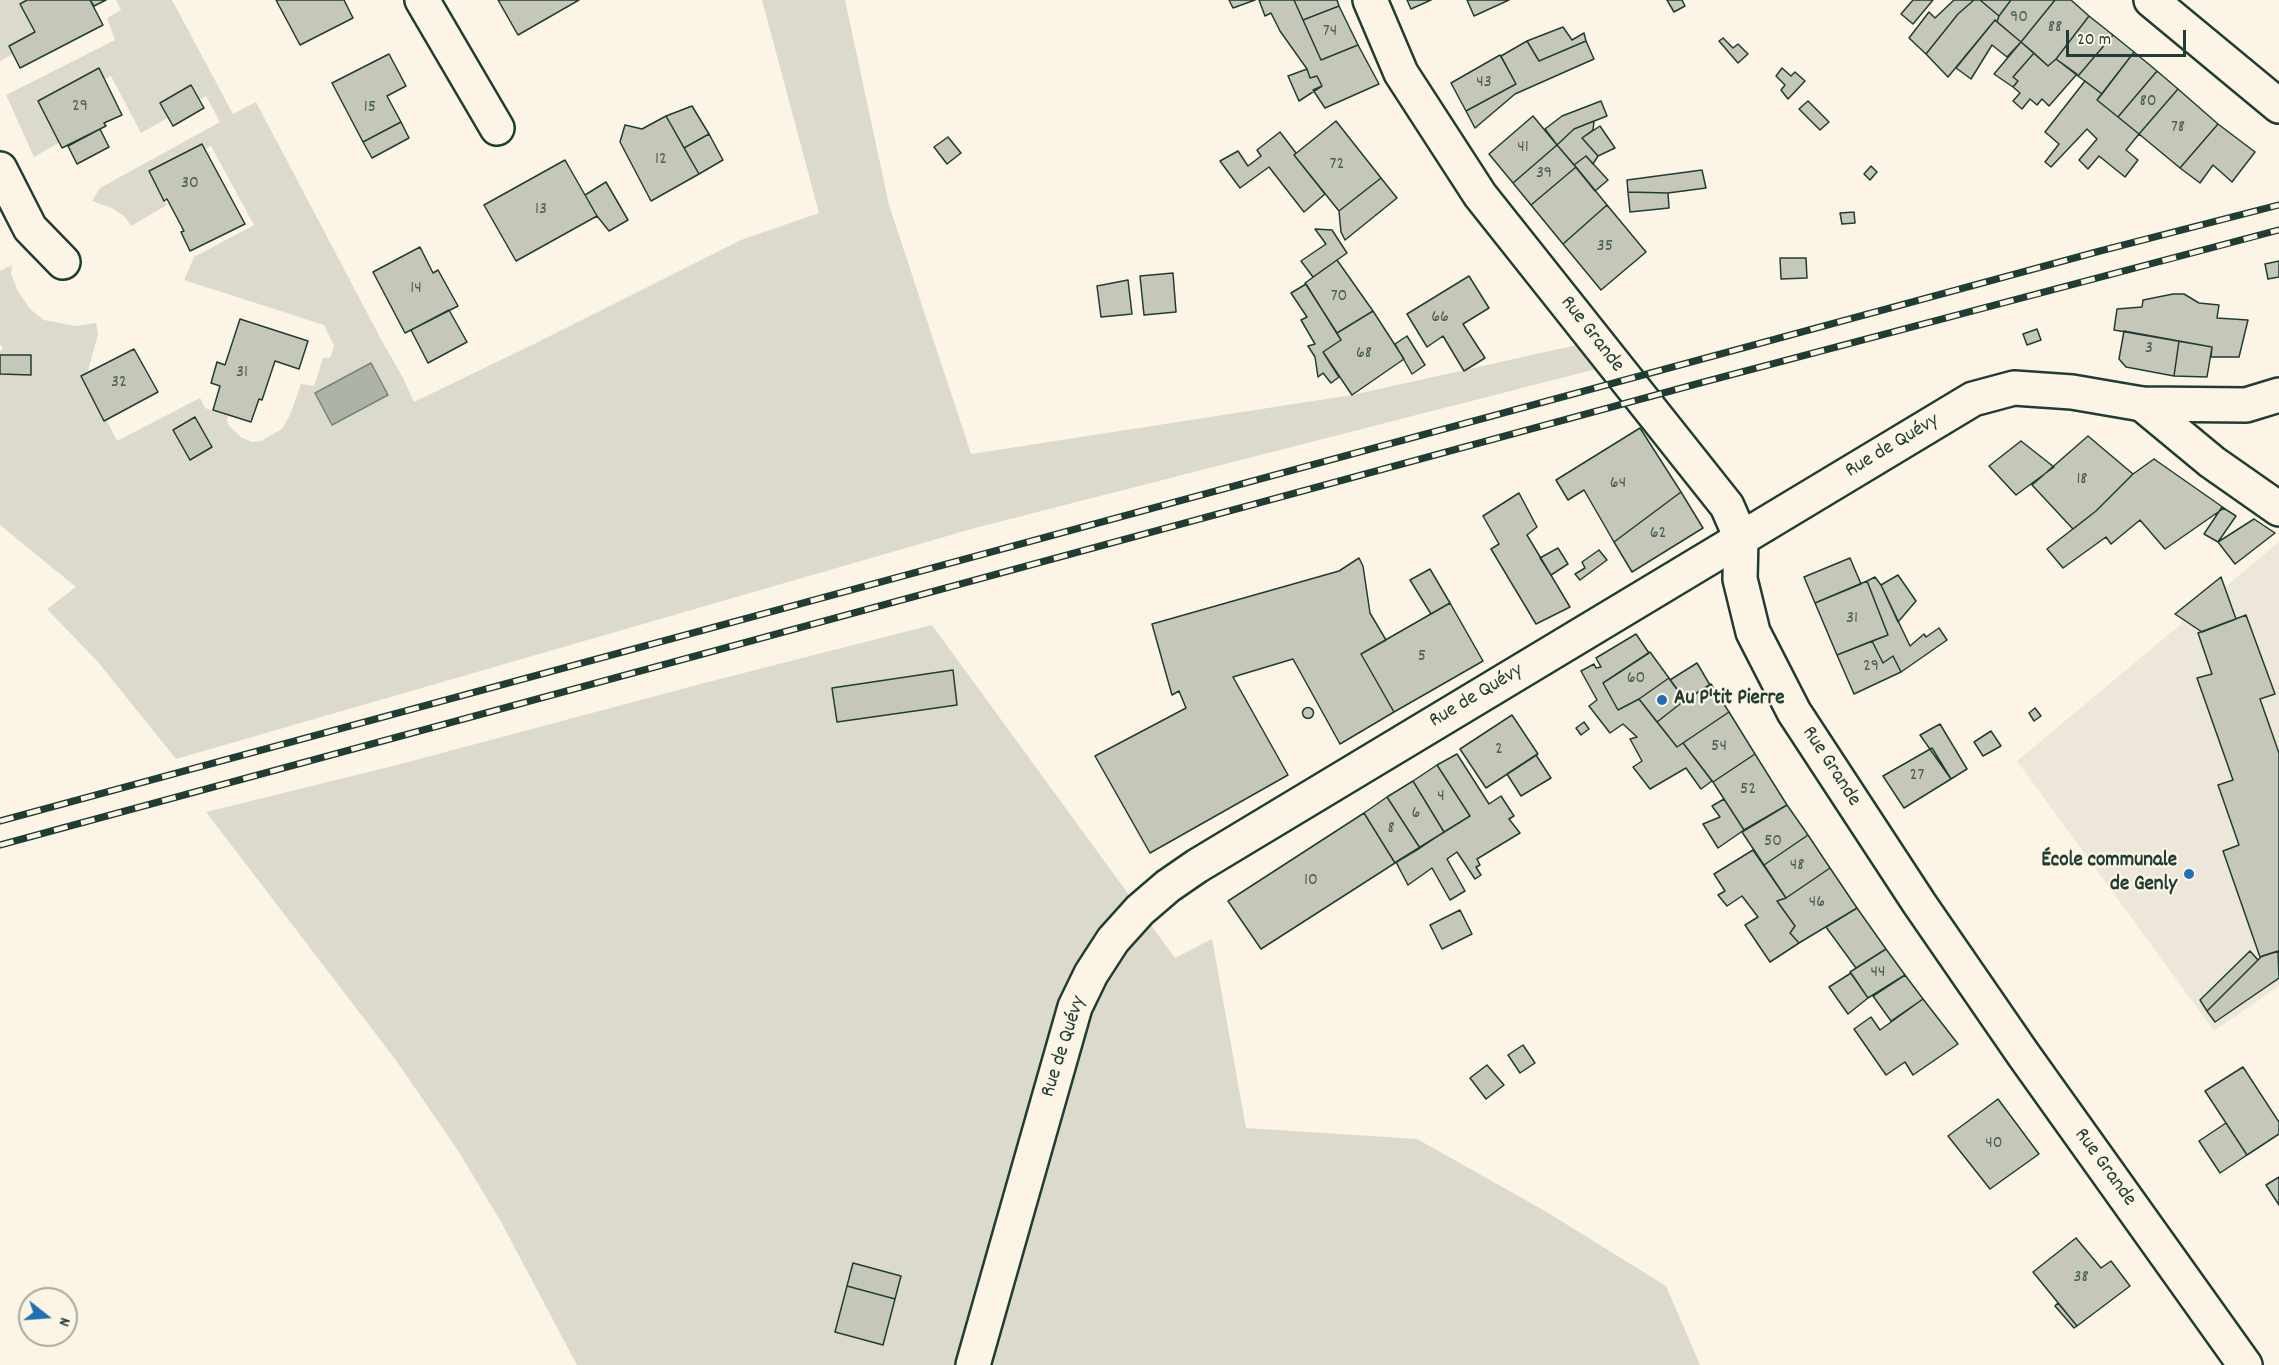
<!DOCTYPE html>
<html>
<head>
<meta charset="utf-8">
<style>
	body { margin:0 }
	#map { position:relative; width:2279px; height:1365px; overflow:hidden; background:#fcf5e5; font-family:Dekko,sans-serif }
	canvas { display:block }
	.north { position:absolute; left:18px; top:1287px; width:60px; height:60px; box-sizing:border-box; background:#fcf5e5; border:2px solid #a4ab9e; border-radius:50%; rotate:107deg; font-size:16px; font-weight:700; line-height:24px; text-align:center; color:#1f3d34 }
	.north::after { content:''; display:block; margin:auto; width:21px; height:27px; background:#1f6fb2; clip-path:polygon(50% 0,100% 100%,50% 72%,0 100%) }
	.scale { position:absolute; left:2066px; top:30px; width:120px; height:27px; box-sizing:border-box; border:3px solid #1f3d34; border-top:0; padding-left:8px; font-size:18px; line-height:21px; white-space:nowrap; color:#1f3d34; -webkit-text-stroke:4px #fcf5e5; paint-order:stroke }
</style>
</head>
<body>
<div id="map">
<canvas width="2279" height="1365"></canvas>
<div class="north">N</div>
<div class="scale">20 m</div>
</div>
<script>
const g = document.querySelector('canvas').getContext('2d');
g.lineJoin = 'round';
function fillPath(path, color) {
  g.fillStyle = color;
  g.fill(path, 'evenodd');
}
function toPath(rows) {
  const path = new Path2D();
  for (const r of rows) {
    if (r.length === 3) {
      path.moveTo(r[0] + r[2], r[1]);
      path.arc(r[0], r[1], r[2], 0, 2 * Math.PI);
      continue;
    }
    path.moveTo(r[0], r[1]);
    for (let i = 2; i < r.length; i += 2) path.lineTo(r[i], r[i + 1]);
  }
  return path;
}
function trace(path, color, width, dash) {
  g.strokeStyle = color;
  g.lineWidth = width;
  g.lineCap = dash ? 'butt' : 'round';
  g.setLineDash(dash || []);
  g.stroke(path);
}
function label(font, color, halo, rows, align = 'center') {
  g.font = font + ' Dekko,sans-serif';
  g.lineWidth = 4.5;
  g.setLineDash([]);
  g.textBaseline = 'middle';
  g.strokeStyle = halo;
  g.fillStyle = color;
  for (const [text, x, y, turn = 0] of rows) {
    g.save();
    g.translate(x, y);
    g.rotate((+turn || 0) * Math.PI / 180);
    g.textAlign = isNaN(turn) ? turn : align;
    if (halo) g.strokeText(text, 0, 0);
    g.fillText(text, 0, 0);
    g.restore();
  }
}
const built = toPath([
	[2279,542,2279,986,2214,1031,2017,761]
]);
const green = toPath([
	[0,0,53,0,42,39,0,61],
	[116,0,172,0,233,114,256,102,383,343,403,378,414,402,534,344,741,240,819,213,762,0,845,0,889,205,971,454,1352,395,1590,342,1608,366,975,528,176,759,98,662,47,609,76,587,0,525,0,351,3,349,0,344,0,271,12,265,11,274,18,291,30,309,44,320,76,326,96,323,98,334,86,378,117,441,200,398,205,408,228,416,227,422,231,428,241,437,252,442,261,441,282,429,290,415,301,384,314,386,323,358,330,358,334,346,324,325,184,280,194,257,254,225,211,146,152,175,167,205,131,226,125,217,112,208,92,201,100,188,220,122,206,96,141,133,111,76,48,111,62,141,34,157,6,95,115,40,107,18,121,10],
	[932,625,1175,958,1212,939,1246,1128,1417,1139,1545,1211,1666,1286,1700,1365,577,1365,501,1222,457,1149,395,1059,206,812,393,766,712,681]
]);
const water = toPath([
	[371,363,388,395,332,425,315,393,371,363]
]);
const building = toPath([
	[27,0,90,0,103,25,20,68,9,46,35,32,20,4,27,0],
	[90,0,106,0,94,6,90,0],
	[276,0,344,0,353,18,300,45,276,0],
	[498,0,579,0,518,35,498,0],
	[1229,0,1255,0,1233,8,1229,0],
	[1259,0,1294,0,1321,60,1358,45,1379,84,1325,108,1313,90,1322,86,1317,76,1310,78,1307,69,1280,31,1271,13,1265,16,1259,0],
	[1294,0,1337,0,1339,6,1303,20,1294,0],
	[1407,0,1431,0,1411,9,1407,0],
	[1467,0,1509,0,1474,16,1467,0],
	[1667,0,1682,0,1685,6,1674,12,1667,0],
	[1913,0,1933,0,1913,24,1901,14,1913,0],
	[1954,0,1974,0,1958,14,1926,54,1909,38,1929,12,1935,18,1954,0],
	[1974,0,1980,0,1999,16,1997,22,1995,20,1948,77,1926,54,1958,14,1974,0],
	[1980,0,2011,0,1999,16,1980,0],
	[2011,0,2055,0,2021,42,1997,22,1999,16,2011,0],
	[2055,0,2071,0,2089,16,2056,59,2048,66,2021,42,2055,0],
	[1339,6,1358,45,1321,60,1303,20,1339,6],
	[2089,16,2113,35,2078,76,2056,59,2089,16],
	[1995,20,2021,42,2007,57,1992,45,1971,79,1956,68,1995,20],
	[1563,27,1572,40,1584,33,1586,41,1539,61,1527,41,1563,27],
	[2113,35,2134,52,2102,94,2078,76,2113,35],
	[1723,38,1733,48,1738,44,1748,54,1738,63,1719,41,1723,38],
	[1527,41,1539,61,1586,41,1594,59,1515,94,1475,128,1466,111,1516,84,1501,56,1527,41],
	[2021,42,2034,53,2013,77,2018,81,2013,87,1994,74,2021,42],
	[2134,52,2157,71,2118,117,2097,100,2134,52],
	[2034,53,2048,66,2056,59,2077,74,2049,106,2042,99,2037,105,2030,99,2022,109,2013,101,2020,93,2013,87,2018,81,2013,77,2034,53],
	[389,54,406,86,387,96,401,122,363,142,332,83,389,54],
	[1500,55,1516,84,1466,111,1451,83,1500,55],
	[99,68,122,115,104,123,106,126,62,148,38,101,99,68],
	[1782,68,1791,76,1795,72,1805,81,1788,99,1781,90,1785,85,1776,76,1782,68],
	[1307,69,1310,78,1317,76,1322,86,1299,101,1288,76,1307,69],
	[2157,71,2178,89,2139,134,2118,117,2157,71],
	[2085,81,2102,94,2097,100,2139,134,2126,150,2138,160,2125,177,2099,156,2088,169,2079,160,2097,139,2087,129,2051,167,2045,162,2059,144,2045,132,2085,81],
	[191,85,204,108,173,126,160,103,191,85],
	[2178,89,2218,124,2180,168,2139,134,2178,89],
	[1601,101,1607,116,1574,129,1557,145,1545,129,1562,116,1601,101],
	[1808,101,1829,122,1820,130,1799,109,1808,101],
	[692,106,709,134,684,148,666,116,692,106],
	[666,116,699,174,651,201,620,142,625,125,642,129,666,116],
	[1533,116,1557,145,1513,183,1489,154,1533,116],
	[1336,121,1381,178,1339,211,1294,155,1336,121],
	[1594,121,1593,130,1582,138,1598,156,1593,164,1586,156,1574,165,1557,145,1574,129,1594,121],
	[401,122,409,138,372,158,363,142,401,122],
	[2218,124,2255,152,2232,182,2213,165,2200,183,2180,168,2218,124],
	[1600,126,1615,148,1598,156,1582,138,1600,126],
	[100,129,109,147,77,164,68,146,100,129],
	[1280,132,1296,153,1294,155,1325,194,1304,212,1269,167,1240,188,1220,161,1238,151,1248,166,1261,156,1257,150,1280,132],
	[709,134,723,160,699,174,684,148,709,134],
	[948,137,961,153,947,164,934,147,948,137],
	[202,144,245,224,190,251,181,232,184,231,167,199,164,201,149,171,202,144],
	[1557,145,1576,167,1531,205,1513,183,1557,145],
	[1586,156,1608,180,1595,191,1574,165,1586,156],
	[565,160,597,216,516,261,484,205,565,160],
	[1871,166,1877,172,1870,180,1864,174,1871,166],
	[1576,167,1607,205,1563,244,1531,205,1576,167],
	[1702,170,1706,188,1668,193,1628,192,1627,180,1702,170],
	[1381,178,1397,198,1345,240,1341,232,1339,211,1381,178],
	[606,182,628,220,609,231,597,216,585,195,606,182],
	[1628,192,1668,193,1669,208,1630,212,1628,192],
	[1607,205,1646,252,1601,290,1563,244,1607,205],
	[1854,212,1855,223,1842,224,1840,213,1854,212],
	[1315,229,1332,230,1347,253,1313,277,1301,261,1326,244,1315,229],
	[420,247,433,273,438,270,458,306,405,333,373,272,420,247],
	[1780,258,1806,258,1807,278,1781,279,1780,258],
	[1337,260,1373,311,1337,333,1305,283,1337,260],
	[2279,261,2279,277,2268,279,2265,264,2279,261],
	[1173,273,1176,312,1144,315,1140,276,1173,273],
	[1469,276,1489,308,1463,324,1485,358,1464,371,1443,336,1427,347,1407,314,1469,276],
	[1128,280,1132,314,1101,317,1097,286,1128,280],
	[1306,284,1341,340,1323,352,1339,377,1331,383,1323,373,1318,377,1315,357,1308,346,1315,344,1301,320,1307,317,1291,293,1306,284],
	[2173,294,2184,294,2199,303,2219,305,2217,318,2248,320,2239,357,2211,357,2212,347,2114,330,2117,309,2142,307,2143,300,2173,294],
	[449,310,467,342,428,363,411,330,449,310],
	[1373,311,1404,359,1352,395,1323,352,1341,340,1337,333,1373,311],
	[240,319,308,341,299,369,275,361,262,400,259,399,251,422,213,410,220,386,211,383,217,362,225,365,240,319],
	[2037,329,2041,340,2027,345,2023,334,2037,329],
	[2124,331,2179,341,2174,376,2126,367,2119,359,2124,331],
	[1407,336,1425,365,1412,374,1395,344,1407,336],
	[2179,341,2212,347,2207,377,2174,376,2179,341],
	[134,349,158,392,104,421,81,376,134,349],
	[0,355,31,355,31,375,0,374,0,355],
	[195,417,212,447,190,460,173,430,195,417],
	[1640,428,1681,492,1614,542,1584,490,1568,500,1556,480,1640,428],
	[2088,436,2133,474,2096,511,2073,529,2032,485,2088,436],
	[2021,441,2054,467,2016,495,1989,466,2021,441],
	[2154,459,2224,508,2165,549,2140,520,2111,544,2106,537,2063,568,2047,549,2096,511,2133,474,2154,459],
	[1681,492,1703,528,1632,572,1614,542,1681,492],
	[1519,493,1537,527,1527,535,1570,607,1536,624,1491,549,1499,544,1483,516,1519,493],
	[2222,507,2236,516,2218,542,2204,534,2222,507],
	[2254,519,2275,533,2235,564,2218,542,2254,519],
	[1558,548,1568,564,1551,575,1540,558,1558,548],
	[1599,550,1607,560,1580,580,1575,574,1585,568,1582,562,1599,550],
	[1359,558,1363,566,1370,613,1386,640,1361,654,1394,712,1340,744,1293,659,1233,677,1288,775,1150,853,1095,756,1186,708,1179,691,1172,695,1152,624,1339,571,1359,558],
	[1850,558,1861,584,1815,603,1804,577,1850,558],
	[1430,569,1450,603,1431,614,1410,580,1430,569],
	[1898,575,1916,601,1898,622,1881,585,1898,575],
	[1875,577,1881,585,1910,646,1924,634,1926,637,1939,628,1947,640,1901,672,1893,656,1883,663,1872,641,1888,635,1867,581,1875,577],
	[2221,577,2236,619,2202,632,2175,614,2221,577],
	[1867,581,1888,635,1837,655,1815,603,1867,581],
	[1450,603,1483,661,1394,712,1361,654,1450,603],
	[2246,615,2275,694,2260,699,2279,753,2279,951,2260,957,2223,851,2239,845,2218,785,2233,780,2197,678,2212,674,2198,633,2246,615],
	[1636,634,1649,653,1603,683,1618,710,1639,699,1677,747,1683,743,1712,781,1701,789,1686,768,1650,789,1633,767,1642,761,1630,739,1637,737,1623,724,1610,733,1589,706,1597,700,1581,671,1594,664,1596,668,1601,667,1596,658,1636,634],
	[1872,641,1883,663,1893,656,1901,672,1854,694,1837,655,1872,641],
	[1650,652,1669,678,1639,699,1618,710,1603,683,1650,652],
	[1697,663,1710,685,1685,700,1670,680,1697,663],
	[953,670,957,705,837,722,832,688,953,670],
	[1669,678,1685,700,1657,722,1639,699,1669,678],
	[1711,684,1729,712,1677,747,1657,722,1685,700,1711,684],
	[1308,713,5.5],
	[2035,708,2041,716,2034,721,2029,713,2035,708],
	[1729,712,1755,754,1713,782,1683,743,1729,712],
	[1512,715,1538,754,1486,788,1460,749,1512,715],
	[1584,722,1589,729,1581,735,1576,728,1584,722],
	[1940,724,1967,769,1951,779,1920,735,1940,724],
	[1991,731,2001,746,1983,756,1974,742,1991,731],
	[1932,748,1951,779,1904,808,1883,776,1932,748],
	[1457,754,1489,804,1501,796,1514,816,1509,819,1520,833,1477,859,1480,865,1476,867,1481,875,1475,879,1457,852,1447,859,1465,891,1450,900,1432,868,1408,885,1396,862,1470,816,1437,765,1457,754],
	[1755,754,1787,805,1744,830,1713,782,1755,754],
	[1536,755,1551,778,1521,796,1507,774,1536,755],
	[1437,765,1470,816,1444,832,1413,781,1437,765],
	[1413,781,1444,832,1420,848,1387,797,1413,781],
	[1387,797,1420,848,1395,863,1364,813,1387,797],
	[1724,799,1744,830,1718,848,1703,824,1720,817,1712,806,1724,799],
	[1787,805,1808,835,1764,865,1742,832,1787,805],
	[1364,813,1395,863,1261,949,1228,901,1364,813],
	[1808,835,1830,868,1786,898,1764,865,1808,835],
	[1753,850,1786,898,1777,901,1795,926,1790,933,1799,943,1770,962,1745,925,1758,917,1742,896,1727,906,1718,895,1725,891,1714,874,1753,850],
	[1830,868,1857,908,1799,943,1790,933,1795,926,1777,901,1786,898,1830,868],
	[1857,908,1886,949,1856,968,1826,927,1857,908],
	[1460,910,1472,934,1442,949,1430,925,1460,910],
	[1886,949,1905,975,1868,998,1850,972,1886,949],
	[2250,951,2258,960,2207,1011,2200,1000,2250,951],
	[2278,951,2279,978,2215,1022,2207,1011,2262,956,2278,951],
	[1851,973,1868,998,1848,1014,1829,987,1851,973],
	[1905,975,1923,999,1891,1021,1873,996,1905,975],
	[1923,999,1958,1044,1913,1075,1905,1062,1886,1075,1854,1029,1871,1017,1880,1030,1923,999],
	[1523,1045,1535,1063,1520,1073,1508,1055,1523,1045],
	[1487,1065,1504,1085,1486,1099,1470,1078,1487,1065],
	[2243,1067,2279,1122,2279,1134,2247,1155,2205,1091,2243,1067],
	[1998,1099,2039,1154,1990,1189,1948,1136,1998,1099],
	[2226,1123,2247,1155,2220,1173,2199,1141,2226,1123],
	[2279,1177,2279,1205,2266,1185,2279,1177],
	[2076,1238,2101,1268,2111,1261,2130,1286,2077,1326,2033,1272,2076,1238],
	[853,1263,901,1276,895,1299,847,1286,853,1263],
	[847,1286,895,1299,883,1345,835,1332,847,1286],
	[2058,1303,2077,1326,2074,1328,2055,1306,2058,1303]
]);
const minor = toPath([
	[422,0,497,128],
	[1370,0,1401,73,1480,195,1727,506,1741,538,1740,579,1753,632,1794,712,1919,903,2023,1054,2245,1365],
	[0,169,30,228,63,262],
	[2142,404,2212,462,2279,509]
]);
const major = toPath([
	[2151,0,2279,106],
	[973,1365,1075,1007,1091,974,1113,940,1140,910,1168,886,1197,866,1973,399,2014,388,2072,392,2142,404,2246,405,2279,395]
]);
const rail = toPath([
	[0,821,2100,251,2279,205],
	[0,845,1700,383,2279,230]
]);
const markers = [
	[1662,700,6,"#1f6fb2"],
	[2189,874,6,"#1f6fb2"]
];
const numberNames = [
	["90",2019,19],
	["88",2055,29],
	["74",1330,33],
	["43",1484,84],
	["80",2148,103],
	["29",80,108],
	["15",370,109],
	["78",2178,129],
	["41",1523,149],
	["12",661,161],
	["72",1337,166],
	["39",1544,175],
	["30",190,185],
	["13",541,211],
	["35",1605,248],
	["14",416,290],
	["70",1339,298],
	["66",1440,319],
	["3",2149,350],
	["68",1364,355],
	["31",242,374],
	["32",119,384],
	["18",2082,481],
	["64",1618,485],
	["62",1658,535],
	["31",1852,620],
	["5",1422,658],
	["29",1871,668],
	["60",1636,680],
	["54",1719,748],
	["2",1499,751],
	["27",1917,777],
	["52",1748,791],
	["4",1441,798],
	["6",1416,815],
	["8",1391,830],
	["50",1773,843],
	["48",1797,867],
	["10",1311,882],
	["46",1817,904],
	["44",1878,974],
	["40",1994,1145],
	["38",2081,1279]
];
const streetNames = [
	["Rue Grande",1591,335,52],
	["Rue de Quévy",1893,447,-31],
	["Rue de Quévy",1477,697,-31],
	["Rue Grande",1830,767,57],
	["Rue de Quévy",1065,1047,-72],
	["Rue Grande",2104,1168,54]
];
const poiNames = [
	["Au P'tit Pierre",1674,700],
	["École communale",2177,862,"right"],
	["de Genly",2177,886,"right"]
];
fillPath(built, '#ece7d8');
fillPath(green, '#dcdacc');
fillPath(water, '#aeb3a7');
trace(water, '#758479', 1.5);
fillPath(building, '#c5c7b9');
trace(building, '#1f3d34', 1.5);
trace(minor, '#1f3d34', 38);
trace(major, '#1f3d34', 38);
trace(minor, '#fcf5e5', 33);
trace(major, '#fcf5e5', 33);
trace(rail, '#1f3d34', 7);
trace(rail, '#fcf5e5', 4.5, [14]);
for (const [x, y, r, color] of markers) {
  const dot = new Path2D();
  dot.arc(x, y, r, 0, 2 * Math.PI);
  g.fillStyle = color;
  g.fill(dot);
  trace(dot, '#fcf5e5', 2);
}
label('18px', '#486055', null, numberNames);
label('21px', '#1f3d34', '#fcf5e5', streetNames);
label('bold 21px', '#1f3d34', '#fcf5e5', poiNames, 'left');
</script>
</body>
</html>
